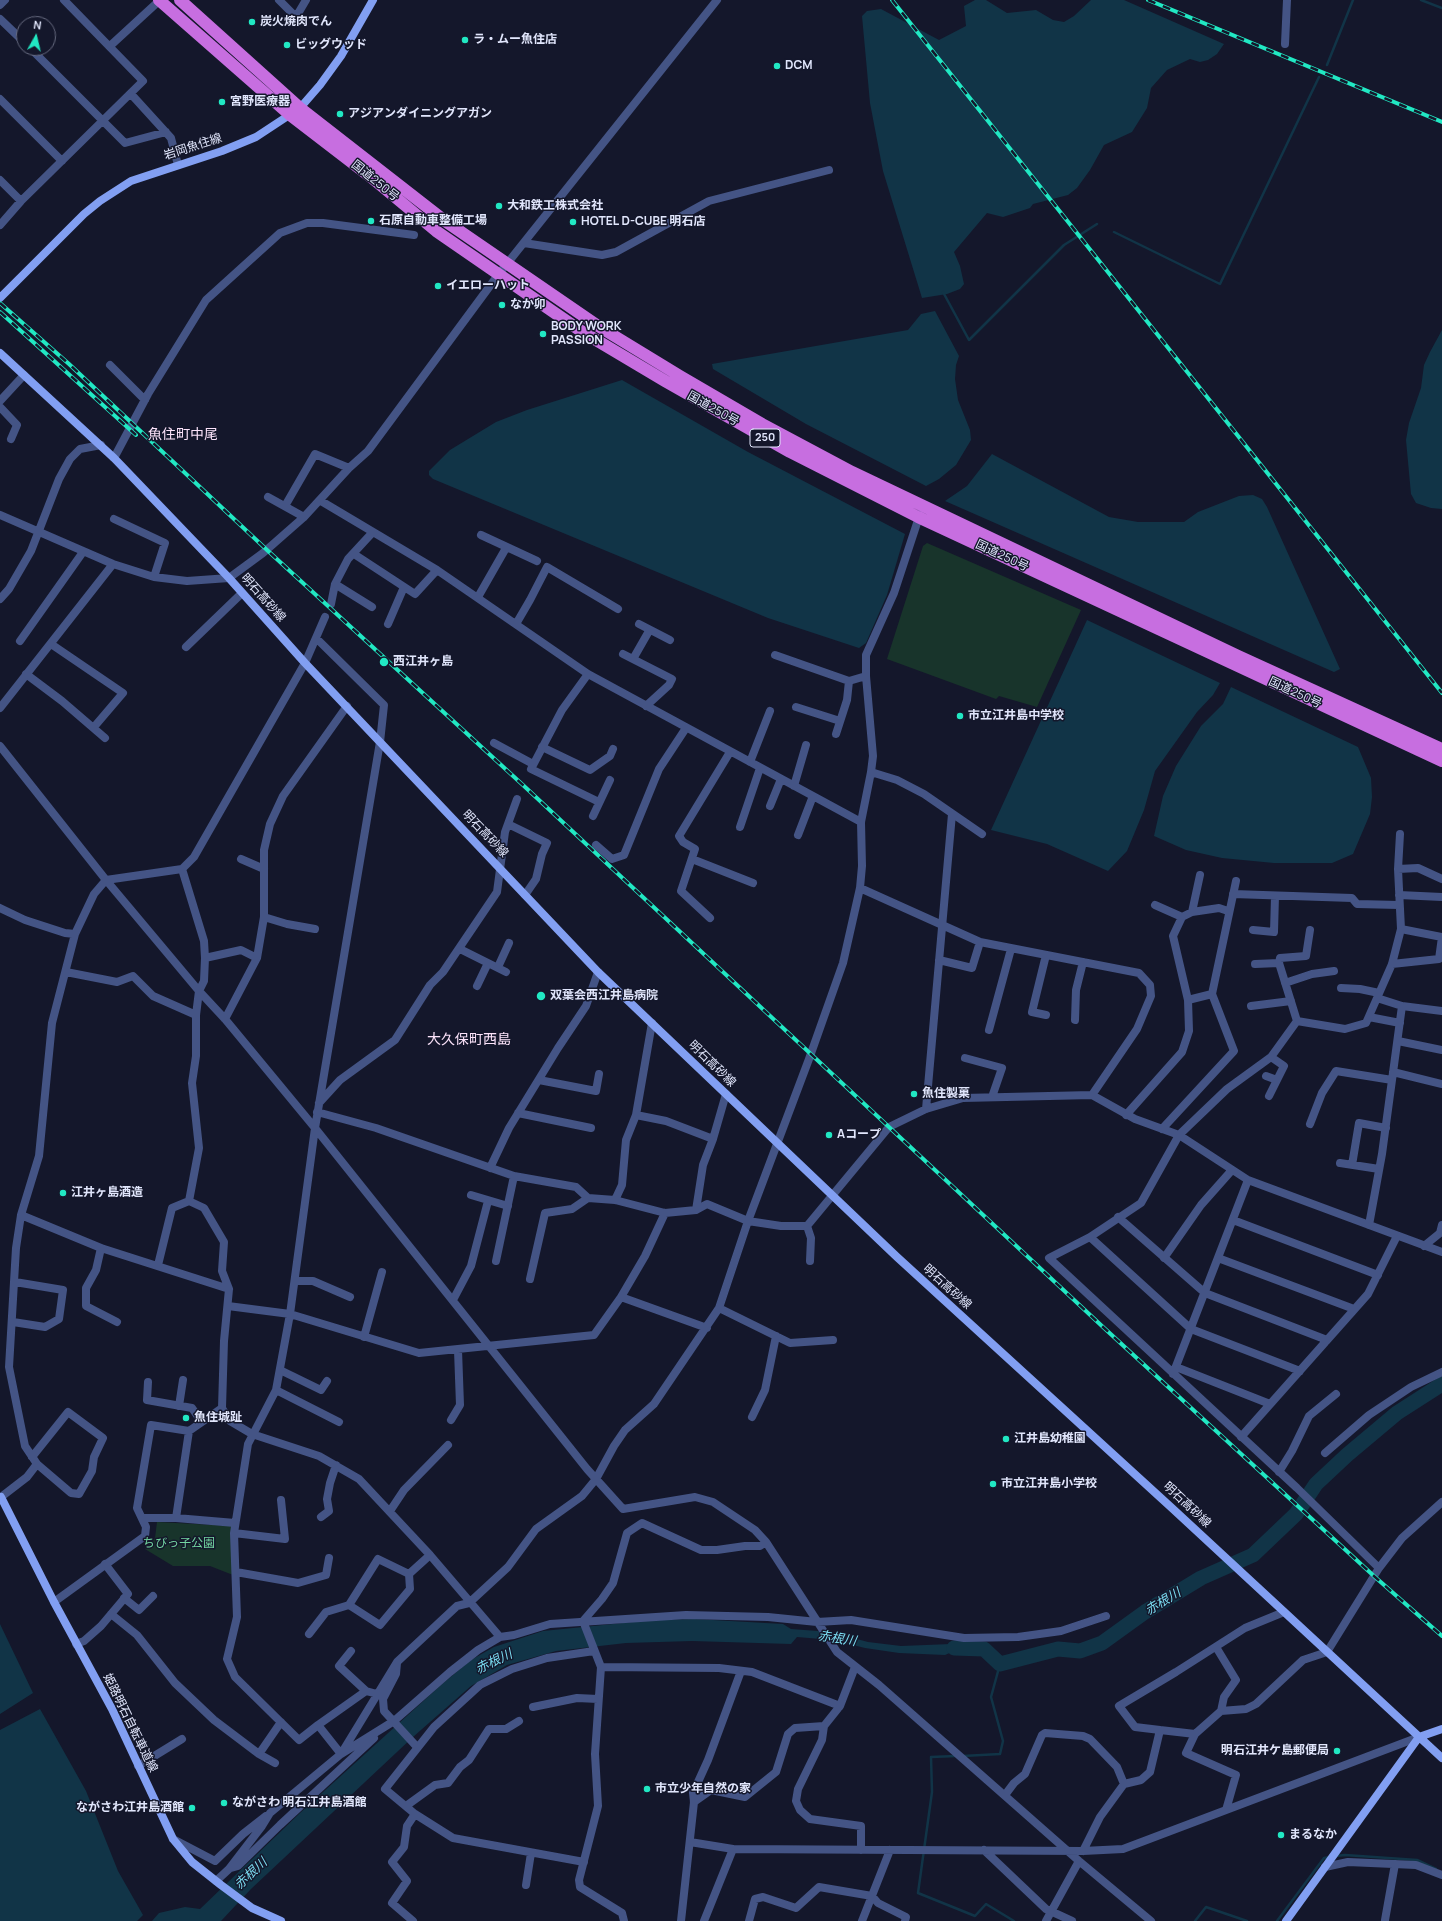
<!DOCTYPE html>
<html>
<head>
<meta charset="utf-8">
<style>
	body { margin:0 }
	#map { position:relative; width:1442px; height:1921px; overflow:hidden; background:#14172b; font-family:Manrope,sans-serif }
	canvas { display:block }
	.north { position:absolute; left:16px; top:16px; width:40px; height:40px; box-sizing:border-box; background:#14172b; border:1px solid #666a7f; border-radius:50%; rotate:8deg; font-size:11px; font-weight:700; line-height:16px; text-align:center; color:#e1e6fc }
	.north::after { content:''; display:block; margin:auto; width:14px; height:18px; background:#21e8c3; clip-path:polygon(50% 0,100% 100%,50% 72%,0 100%) }
</style>
</head>
<body>
<div id="map">
<canvas width="1442" height="1921"></canvas>
<div class="north">N</div>
</div>
<script>
const g = document.querySelector('canvas').getContext('2d');
g.lineJoin = 'round';
function fillPath(path, color) {
  g.fillStyle = color;
  g.fill(path, 'evenodd');
}
function toPath(rows) {
  const path = new Path2D();
  for (const r of rows) {
    path.moveTo(r[0], r[1]);
    for (let i = 2; i < r.length; i += 2) path.lineTo(r[i], r[i + 1]);
  }
  return path;
}
function trace(path, color, width, dash) {
  g.strokeStyle = color;
  g.lineWidth = width;
  g.lineCap = dash ? 'butt' : 'round';
  g.setLineDash(dash || []);
  g.stroke(path);
}
function label(font, color, halo, rows, align = 'center') {
  g.font = font + ' Manrope,"Noto Sans JP",sans-serif';
  g.lineWidth = 3;
  g.setLineDash([]);
  g.textBaseline = 'middle';
  g.strokeStyle = halo;
  g.fillStyle = color;
  for (const [text, x, y, turn = 0] of rows) {
    g.save();
    g.translate(x, y);
    g.rotate((+turn || 0) * Math.PI / 180);
    g.textAlign = isNaN(turn) ? turn : align;
    if (halo) g.strokeText(text, 0, 0);
    g.fillText(text, 0, 0);
    g.restore();
  }
}
const green = toPath([
	[927,543,1081,610,1037,707,999,696,996,699,887,659,923,546],
	[157,1522,232,1526,233,1575,210,1566,173,1566,145,1549,155,1538]
]);
const water = toPath([
	[975,0,986,0,1007,13,1036,10,1053,20,1064,22,1074,16,1091,0,1124,0,1224,44,1217,54,1208,60,1200,62,1190,59,1167,70,1151,88,1147,108,1132,132,1104,145,1090,170,1077,188,1068,195,1033,204,1030,208,1003,217,987,213,954,252,960,266,964,284,960,289,947,294,922,298,883,171,870,103,862,16,867,11,881,9,939,40,966,26,964,6],
	[935,311,959,356,956,365,955,379,958,400,970,430,971,440,956,465,939,479,926,486,806,424,713,369,712,364,908,330,921,314],
	[1442,330,1442,509,1431,508,1416,503,1411,494,1406,440,1409,423,1421,388,1424,365,1430,352],
	[622,380,748,452,905,534,887,595,866,643,859,648,768,618,433,479,429,475,429,471,450,450,496,422,527,410],
	[992,454,1109,517,1138,522,1184,522,1198,512,1239,496,1253,495,1262,499,1267,507,1340,669,1334,672,945,501,967,486],
	[1087,620,1220,683,1213,695,1197,712,1155,771,1144,810,1127,851,1108,871,1047,844,991,830],
	[1231,687,1358,747,1371,778,1372,797,1370,814,1353,854,1332,863,1274,863,1222,858,1186,850,1154,836,1163,796,1176,766,1201,726,1223,704],
	[695,1619,783,1624,791,1629,831,1632,868,1642,901,1646,951,1644,976,1649,954,1651,945,1655,899,1653,865,1648,833,1640,797,1637,791,1644,692,1641,626,1643,556,1651,507,1665,471,1686,413,1737,251,1889,221,1921,152,1921,159,1913,185,1907,200,1909,300,1813,441,1685,471,1660,494,1647,543,1631,653,1620],
	[0,1624,33,1693,0,1714],
	[40,1709,86,1791,118,1871,143,1915,137,1921,0,1921,0,1730]
]);
const stream = toPath([
	[1421,0,1442,8],
	[1327,65,1353,0],
	[1114,232,1220,284,1319,77],
	[943,292,969,340,1064,245,1097,224],
	[956,1756,931,1757,932,1792,918,1893,975,1916,986,1904,1014,1921],
	[963,1756,1000,1754,1003,1741,991,1697,1000,1664],
	[1335,1856,1345,1855,1417,1860,1436,1869],
	[1195,1921,1206,1907,1247,1921],
	[1277,1921,1324,1858,1330,1857]
]);
const river = toPath([
	[954,1648,984,1649,1000,1664,1058,1649,1080,1651,1102,1643,1145,1612,1201,1578,1253,1555,1296,1514,1316,1484,1347,1455,1397,1413,1442,1384]
]);
const minor = toPath([
	[279,0,296,17,306,0],
	[0,5,5,0],
	[0,19,24,42],
	[1285,44,1287,0],
	[110,46,160,0],
	[30,48,125,143,166,132],
	[131,94,171,138,178,165],
	[0,99,62,161],
	[0,180,21,201],
	[0,225,21,201,143,81,64,0],
	[524,243,602,255,616,252,709,201,829,170],
	[110,365,145,400],
	[0,401,24,375],
	[0,407,17,425,11,439],
	[114,458,148,394,206,300,280,233,307,223,323,223,414,235],
	[268,497,304,517],
	[321,501,437,570,588,674,861,822],
	[285,506,315,454,349,468],
	[0,515,113,564,154,577,187,581,229,578,263,553,304,517,349,468,368,451,498,275,717,0],
	[114,519,165,543,154,577],
	[481,535,537,561],
	[354,554,415,594,437,570],
	[335,584,372,607],
	[478,597,506,548],
	[0,599,9,589,31,551,59,479,70,459,80,449,101,445],
	[331,604,335,584,348,559,372,533],
	[388,624,404,587],
	[516,624,530,600,547,567,618,609],
	[639,624,670,640],
	[316,638,384,705,380,742,315,1128,290,1314,276,1390,248,1444,234,1533,237,1617,227,1659,235,1677,299,1740,318,1725,341,1754,394,1721,450,1672,478,1650,500,1637],
	[20,641,83,552],
	[51,644,123,693,94,727],
	[186,647,242,593],
	[623,654,672,679,669,685,646,706],
	[775,655,849,681,866,676],
	[633,659,649,631],
	[26,674,62,701,105,738],
	[588,674,562,710,531,769,599,802],
	[796,707,840,721],
	[0,708,113,564],
	[836,734,847,700,849,681],
	[494,743,533,764],
	[0,746,106,880,199,991,225,1019,315,1128,587,1469,623,1509,695,1497,713,1502,755,1530,766,1542,837,1652,879,1685,1079,1861,1151,1921],
	[542,747,590,770,610,756,613,749],
	[750,762,770,711],
	[871,772,897,780,924,794,982,834],
	[794,786,806,745],
	[770,806,781,779],
	[593,816,610,780],
	[508,824,547,843,542,854,536,879,525,895],
	[740,827,760,768],
	[798,835,813,796],
	[596,845,612,859,624,855,659,769,686,728],
	[241,859,264,869],
	[692,859,753,883],
	[1398,869,1418,868,1442,879],
	[860,888,980,942,1139,973,1150,985,1151,996,1137,1029,1092,1095],
	[1233,894,1352,898,1357,904,1399,905],
	[1399,895,1442,897],
	[1155,905,1182,917],
	[0,908,25,920,65,933,75,934],
	[1192,912,1200,875],
	[264,917,287,924,315,929],
	[710,918,681,891,695,849,683,842,679,836,730,752],
	[1401,929,1442,937],
	[1253,930,1274,932,1275,896],
	[1310,930,1306,956,1280,958,1279,963,1297,1021,1271,1057,1227,1089,1179,1135,1141,1203,1090,1237,1049,1258,1297,1488,1379,1568],
	[460,949,506,972],
	[1046,955,1032,1012,1046,1015],
	[205,958,241,950,257,958],
	[939,960,972,968,980,942],
	[1255,964,1279,963],
	[1392,964,1439,959,1442,937],
	[498,967,509,943],
	[66,972,117,982,133,976,153,996,196,1015],
	[1285,983,1312,974,1334,971],
	[477,986,488,963],
	[1341,988,1360,989,1379,993],
	[1377,998,1402,1006,1442,1011],
	[1188,1000,1212,994],
	[1251,1006,1291,1001],
	[1369,1017,1400,1023],
	[225,1019,257,958,264,917,264,850,270,824,283,796,347,706],
	[1075,1020,1076,990,1083,962],
	[1297,1021,1345,1029,1366,1023,1392,964,1401,929,1398,869,1400,834],
	[989,1030,1011,949],
	[1398,1041,1442,1050],
	[965,1058,1002,1068,992,1097],
	[1393,1072,1442,1084],
	[1266,1076,1277,1080],
	[539,1080,596,1091,599,1074],
	[1269,1096,1284,1066,1271,1057],
	[319,1103,340,1080,395,1040,430,985,443,972,497,892,505,832,517,799],
	[926,1109,952,814],
	[317,1112,376,1128,514,1176,576,1187,588,1198,615,1200,665,1213,696,1210,707,1204,748,1221,781,1226,807,1226,889,1127,926,1109,963,1098,1092,1095,1135,1119,1179,1135,1248,1180,1442,1252],
	[518,1113,591,1128],
	[636,1115,666,1121,713,1139],
	[1126,1115,1182,1052,1189,1031,1188,1000,1173,936,1182,917,1192,912,1219,908,1228,911],
	[1310,1124,1322,1093,1336,1071,1392,1080],
	[1162,1129,1234,1051,1212,994,1236,881],
	[1340,1163,1379,1169],
	[1352,1165,1359,1123,1386,1128],
	[490,1168,509,1128,558,1048,586,1006,598,972],
	[471,1195,508,1206],
	[615,1200,622,1185,626,1140,636,1115,652,1023],
	[189,1201,204,1208,224,1242,222,1271,229,1289],
	[696,1210,703,1165,713,1139,726,1094],
	[21,1215,101,1248,229,1289,224,1341,222,1408,230,1421,252,1434,319,1456,359,1479,430,1555,500,1637,514,1635,550,1624,686,1615,768,1617,817,1622,851,1620,964,1638,1018,1637,1061,1631,1106,1616],
	[1118,1217,1205,1293,1327,1340],
	[1233,1220,1378,1275],
	[1369,1225,1382,1154,1402,1006],
	[807,1226,811,1238,810,1261],
	[1090,1237,1191,1329,1300,1371],
	[1424,1246,1440,1233,1442,1225],
	[101,1248,96,1270,86,1288,86,1306,117,1322],
	[1164,1258,1201,1205,1232,1170],
	[1218,1258,1354,1309],
	[496,1261,514,1176],
	[158,1265,172,1208,189,1201,199,1148,192,1083,196,1056,196,1015,199,991,204,981,205,958,204,941,182,869],
	[530,1279,545,1213,572,1209,588,1198],
	[295,1281,313,1281,350,1297],
	[621,1297,645,1256,665,1213],
	[453,1300,471,1266,488,1201],
	[228,1306,290,1314,419,1353,594,1335,621,1297,707,1328],
	[719,1308,790,1343,833,1340],
	[13,1322,45,1327,59,1319,63,1290,15,1282],
	[364,1337,382,1272],
	[1176,1367,1270,1404],
	[280,1370,321,1390,327,1381],
	[1173,1374,1248,1180],
	[148,1382,147,1400,192,1408,201,1421],
	[276,1390,339,1422],
	[179,1406,183,1380],
	[752,1417,765,1390,776,1336],
	[451,1420,460,1405,458,1350],
	[1241,1437,1368,1294,1397,1236],
	[1325,1453,1369,1415,1411,1387,1442,1372],
	[32,1457,68,1412,103,1438,94,1457,92,1471,79,1494,71,1493,37,1464],
	[1279,1472,1292,1451,1309,1416,1336,1394],
	[1,1497,27,1477,37,1464,25,1446,9,1367,16,1248,21,1215,39,1156,52,1023,75,934,94,894,106,880,182,869,194,857,305,663,325,617],
	[390,1511,404,1490,448,1445],
	[321,1517,329,1511,327,1499,330,1483,336,1465],
	[142,1518,176,1518,235,1523],
	[176,1518,189,1431],
	[234,1533,285,1539,281,1500],
	[236,1572,298,1583,326,1575,329,1558],
	[124,1598,139,1610,153,1596],
	[54,1602,145,1536,146,1527,137,1508,151,1425,189,1431,222,1408],
	[349,1605,378,1559,409,1574],
	[111,1614,137,1635,175,1683,214,1720,259,1754,275,1763],
	[583,1621,601,1667,595,1754,598,1806,579,1880,580,1887,622,1913,624,1921],
	[583,1621,602,1599,613,1583,627,1533,642,1523,701,1550,717,1550,745,1546,760,1546,766,1542],
	[309,1634,326,1612,349,1605,380,1625,410,1589,409,1574,430,1555],
	[76,1644,84,1641,101,1626,128,1594,105,1564],
	[1216,1647,1236,1680,1224,1697,1221,1711],
	[351,1651,339,1666,366,1691],
	[397,1663,396,1674,383,1699,384,1711,417,1747],
	[601,1667,719,1668,752,1672,840,1706,855,1667],
	[840,1706,824,1726,822,1740,798,1789,796,1801,800,1810,810,1819,861,1826,861,1850],
	[533,1707,577,1698,598,1699],
	[318,1725,366,1691,377,1694],
	[1160,1730,1135,1727,1119,1706,1176,1672,1245,1628,1284,1612],
	[1195,1734,1186,1753,1236,1775,1226,1810],
	[259,1754,281,1722],
	[138,1766,182,1739],
	[1005,1795,1014,1783,1025,1774,1042,1735,1045,1733,1083,1736,1090,1739,1117,1767,1124,1784],
	[694,1802,711,1790,745,1797,776,1772,788,1734,795,1728,824,1726],
	[406,1806,435,1785,448,1783,460,1767,469,1760,489,1729,506,1729,519,1721],
	[173,1839,215,1861,243,1834,266,1816],
	[690,1842,733,1849],
	[984,1850,1046,1909,1072,1921],
	[1083,1851,1100,1817,1124,1784,1141,1780,1150,1772,1160,1730,1195,1734,1221,1711,1246,1709,1256,1704,1303,1660,1327,1652,1379,1568,1402,1538,1442,1502],
	[584,1862,453,1838,415,1814,385,1789,434,1727,480,1685,512,1669,547,1658,594,1651],
	[1325,1867,1348,1862,1416,1865,1442,1875],
	[231,1868,238,1866,280,1825,374,1738],
	[216,1881,229,1869,262,1826,270,1813,341,1754,397,1662,457,1606,469,1603,508,1567,536,1529,582,1496,596,1479,614,1446,625,1430,654,1404,719,1308,748,1221,809,1059,843,963,860,888,862,866,861,822,871,772,873,756,866,676,866,655,894,593,920,514],
	[526,1885,531,1853],
	[1385,1920,1395,1864],
	[413,1921,392,1903,407,1881,392,1862,404,1847,407,1826,415,1814],
	[681,1921,694,1802,693,1793,708,1760,741,1671],
	[704,1921,733,1849,1083,1851,1123,1849,1419,1737],
	[749,1921,755,1899,763,1897,796,1908,819,1887,872,1896,878,1903,906,1917,905,1921],
	[862,1921,890,1850],
	[1046,1921,1079,1861]
]);
const secondary = toPath([
	[0,298,84,214,100,201,131,181,222,151,256,137,300,108,320,85,341,56,373,0],
	[0,353,114,458,229,578,305,663,598,972,897,1257,1173,1509,1442,1758],
	[1,1497,54,1602,112,1709,173,1839,192,1862,221,1885,252,1908,281,1921],
	[1286,1921,1419,1737,1442,1729]
]);
const trunk = toPath([
	[159,0,290,115,372,178,436,231,581,331,665,381,790,452,918,517,1442,761],
	[180,0,300,108,445,221,598,326,680,376,762,424,852,472,1238,656,1442,749]
]);
const rail = toPath([
	[892,0,1442,693],
	[1148,0,1442,122],
	[0,303,69,364,267,550,524,786,1103,1327,1375,1577,1442,1636],
	[0,312,136,435]
]);
const markers = [
	[252,22,4,"#21e8c3"],
	[465,40,4,"#21e8c3"],
	[287,45,4,"#21e8c3"],
	[777,66,4,"#21e8c3"],
	[222,102,4,"#21e8c3"],
	[340,114,4,"#21e8c3"],
	[499,206,4,"#21e8c3"],
	[371,221,4,"#21e8c3"],
	[573,222,4,"#21e8c3"],
	[438,286,4,"#21e8c3"],
	[502,305,4,"#21e8c3"],
	[543,334,4,"#21e8c3"],
	[384,662,5,"#21e8c3"],
	[960,716,4,"#21e8c3"],
	[541,996,5,"#21e8c3"],
	[914,1094,4,"#21e8c3"],
	[829,1135,4,"#21e8c3"],
	[63,1193,4,"#21e8c3"],
	[186,1418,4,"#21e8c3"],
	[1006,1439,4,"#21e8c3"],
	[993,1484,4,"#21e8c3"],
	[1337,1751,4,"#21e8c3"],
	[647,1789,4,"#21e8c3"],
	[224,1803,4,"#21e8c3"],
	[192,1808,4,"#21e8c3"],
	[1281,1835,4,"#21e8c3"]
];
const shields = [
	[765,438,30]
];
const shieldNames = [
	["250",765,438]
];
const poiNames = [
	["炭火焼肉でん",260,22],
	["ラ・ムー魚住店",473,40],
	["ビッグウッド",295,45],
	["DCM",785,66],
	["宮野医療器",230,102],
	["アジアンダイニングアガン",348,114],
	["大和鉄工株式会社",507,206],
	["石原自動車整備工場",379,221],
	["HOTEL D-CUBE 明石店",581,222],
	["イエローハット",446,286],
	["なか卯",510,305],
	["BODY WORK",551,327],
	["PASSION",551,341],
	["西江井ヶ島",393,662],
	["市立江井島中学校",968,716],
	["双葉会西江井島病院",550,996],
	["魚住製菓",922,1094],
	["Aコープ",837,1135],
	["江井ヶ島酒造",71,1193],
	["魚住城趾",194,1418],
	["江井島幼稚園",1014,1439],
	["市立江井島小学校",1001,1484],
	["明石江井ケ島郵便局",1329,1751,"right"],
	["市立少年自然の家",655,1789],
	["ながさわ 明石江井島酒館",232,1803],
	["ながさわ江井島酒館",184,1808,"right"],
	["まるなか",1289,1835]
];
const streetNames = [
	["岩岡魚住線",193,147,-18],
	["国道250号",375,181,39],
	["国道250号",713,409,29],
	["国道250号",1002,556,25],
	["明石高砂線",263,598,48],
	["国道250号",1295,693,25],
	["明石高砂線",485,834,46],
	["明石高砂線",712,1064,44],
	["明石高砂線",947,1287,42],
	["明石高砂線",1187,1505,43],
	["姫路明石自転車道線",130,1723,64]
];
const parkNames = [
	["ちびっ子公園",179,1544]
];
const waterNames = [
	["赤根川",1163,1602,-31],
	["赤根川",837,1639,9],
	["赤根川",494,1662,-26],
	["赤根川",251,1874,-43]
];
const quarterNames = [
	["魚住町中尾",183,435],
	["大久保町西島",469,1040]
];
fillPath(green, '#18342b');
fillPath(water, '#113447');
trace(stream, '#113447', 2.5);
trace(river, '#113447', 15);
trace(minor, '#445485', 8);
trace(secondary, '#829ff2', 8);
trace(trunk, '#c76ee0', 12);
trace(rail, '#21e8c3', 4);
trace(rail, '#14172b', 2.5, [8]);
for (const [x, y, r, color] of markers) {
  const dot = new Path2D();
  dot.arc(x, y, r, 0, 2 * Math.PI);
  g.fillStyle = color;
  g.fill(dot);
  trace(dot, '#14172b', 1.5);
}
for (const [x, y, w] of shields) {
  const box = new Path2D();
  box.roundRect(x - w / 2, y - 9, w, 18, 3);
  g.fillStyle = '#14172b';
  g.fill(box);
  trace(box, '#e1e6fc', 1);
}
label('bold 11px', '#e1e6fc', null, shieldNames);
label('bold 12px', '#e1e6fc', '#14172b', poiNames, 'left');
label('12px', '#e1e6fc', '#14172b', streetNames);
label('12px', '#73d6a1', '#14172b', parkNames);
label('italic 13px', '#7adcf1', '#14172b', waterNames);
label('14px', '#fce3fa', '#14172b', quarterNames);
</script>
</body>
</html>
